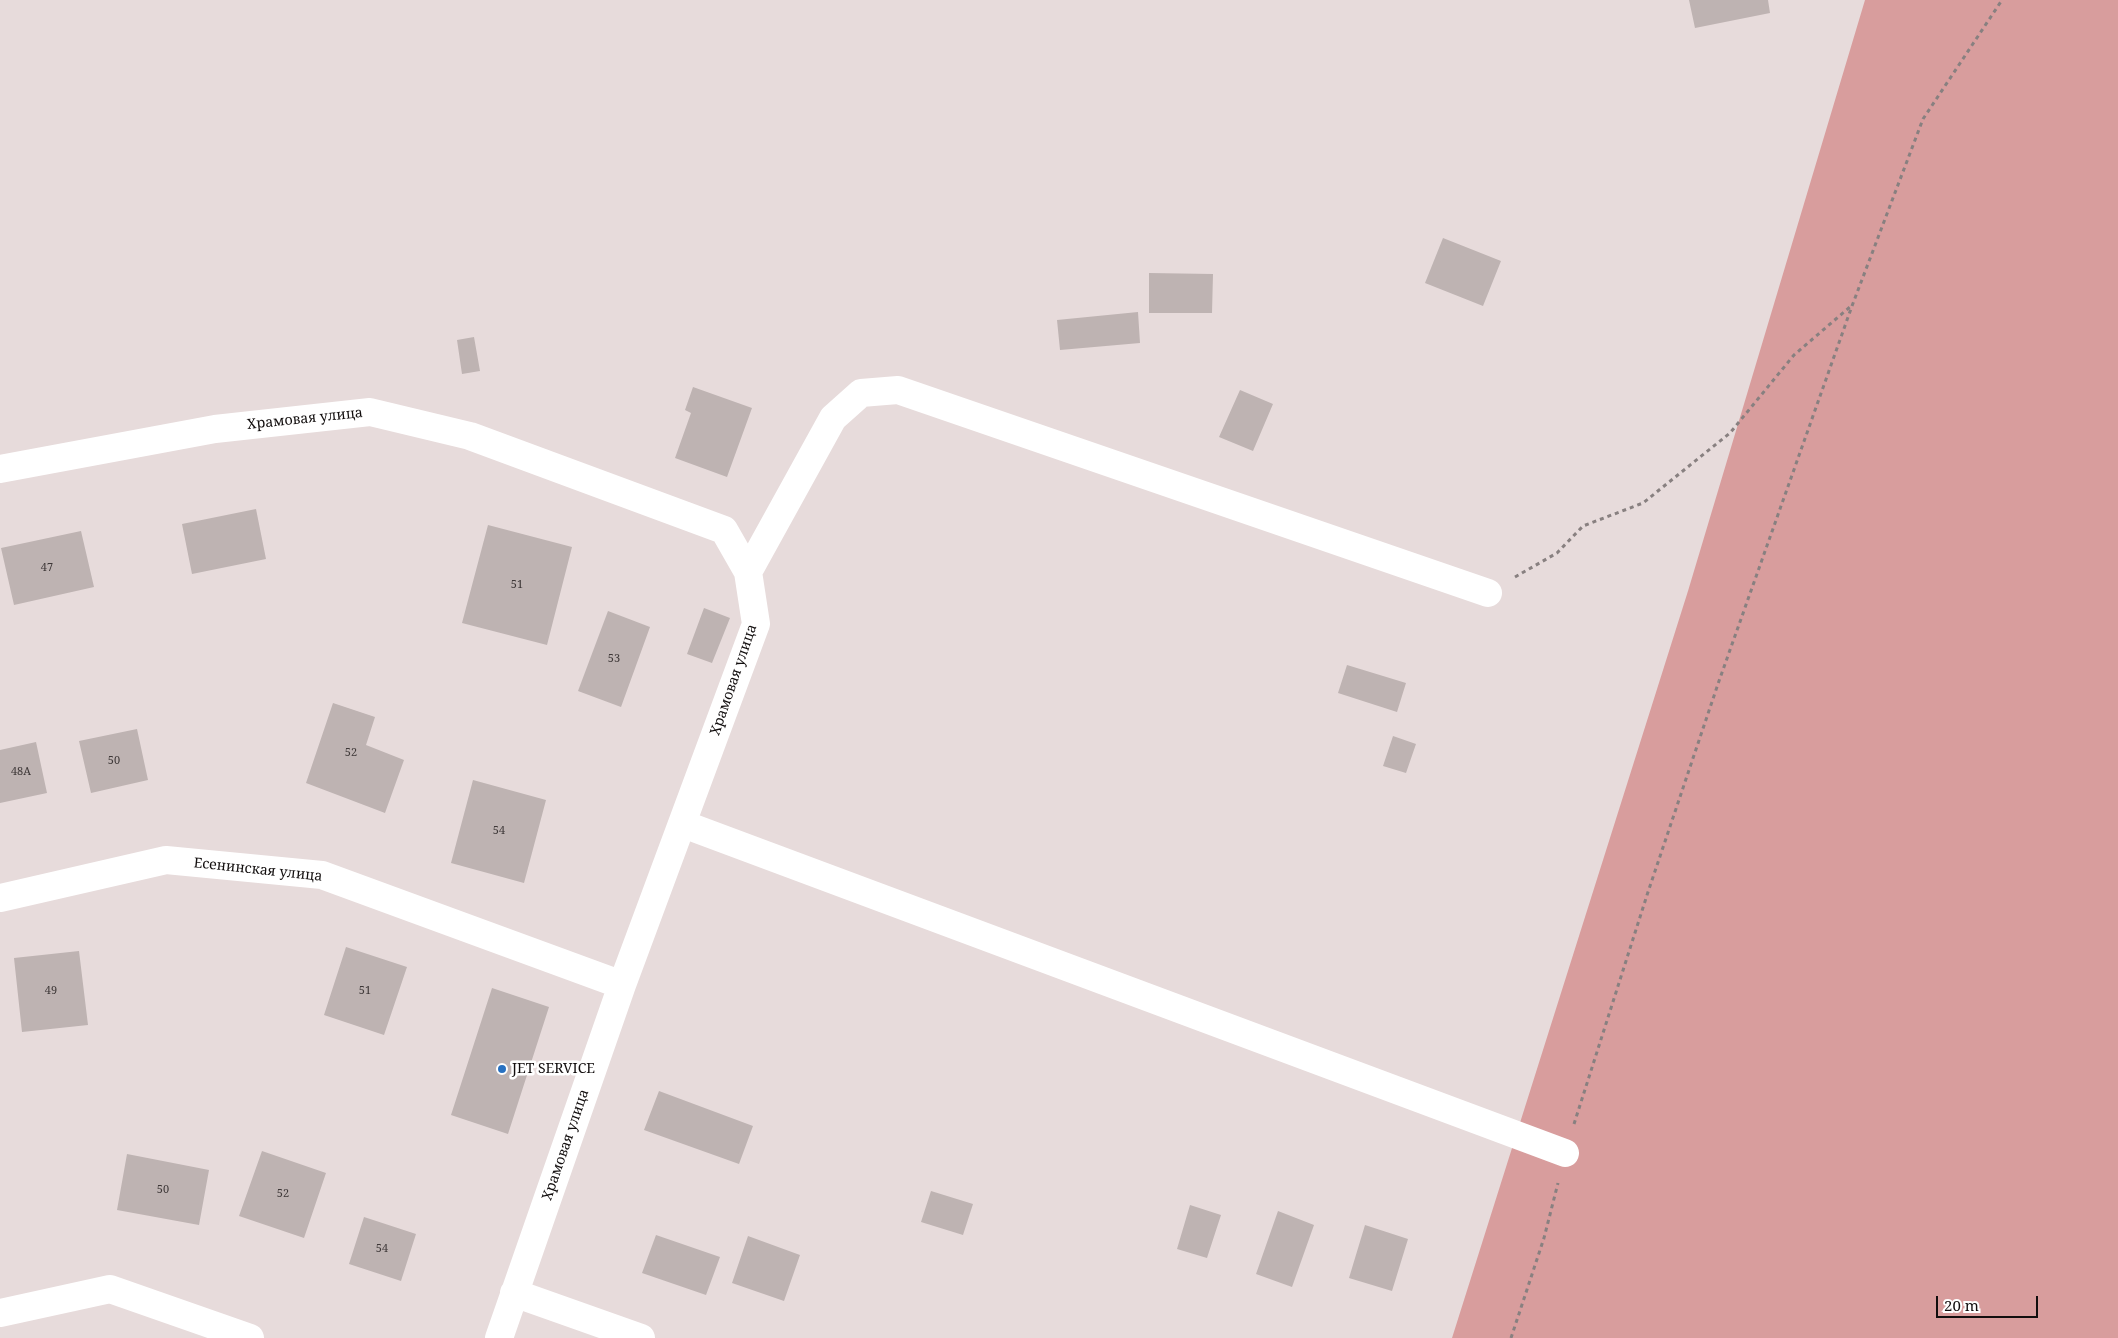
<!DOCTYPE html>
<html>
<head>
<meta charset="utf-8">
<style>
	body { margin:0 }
	#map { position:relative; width:2118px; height:1338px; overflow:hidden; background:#e7dbdb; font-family:"Noto Serif",serif }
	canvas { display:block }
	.scale { position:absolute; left:1936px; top:1296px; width:102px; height:22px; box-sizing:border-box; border:2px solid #120e0e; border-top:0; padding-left:6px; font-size:15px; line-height:18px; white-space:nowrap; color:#120e0e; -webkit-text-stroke:4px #fff; paint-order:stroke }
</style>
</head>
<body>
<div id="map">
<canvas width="2118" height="1338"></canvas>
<div class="scale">20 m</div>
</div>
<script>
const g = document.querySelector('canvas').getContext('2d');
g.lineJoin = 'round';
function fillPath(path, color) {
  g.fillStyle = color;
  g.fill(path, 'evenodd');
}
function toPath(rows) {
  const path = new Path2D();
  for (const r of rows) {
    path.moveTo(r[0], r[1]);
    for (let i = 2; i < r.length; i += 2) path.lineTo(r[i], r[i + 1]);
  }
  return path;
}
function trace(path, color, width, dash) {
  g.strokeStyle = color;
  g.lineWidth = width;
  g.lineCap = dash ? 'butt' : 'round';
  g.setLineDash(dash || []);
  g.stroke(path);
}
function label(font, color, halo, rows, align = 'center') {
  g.font = font + ' "Noto Serif",serif';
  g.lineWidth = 5;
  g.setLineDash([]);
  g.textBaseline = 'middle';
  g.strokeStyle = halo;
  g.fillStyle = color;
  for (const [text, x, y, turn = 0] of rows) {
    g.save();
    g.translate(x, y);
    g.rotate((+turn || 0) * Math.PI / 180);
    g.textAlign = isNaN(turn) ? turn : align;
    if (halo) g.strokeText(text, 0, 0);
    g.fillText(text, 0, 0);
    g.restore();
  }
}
const green = toPath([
	[1865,0,2118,0,2118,1338,1452,1338,1688,591]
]);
const building = toPath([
	[1689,0,1768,0,1770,13,1695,28],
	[1443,238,1501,261,1483,306,1425,283],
	[1149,273,1213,274,1212,313,1149,313],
	[1138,312,1140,343,1060,350,1057,320],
	[474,337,480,371,462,374,457,340],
	[693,387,752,408,727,477,675,458,691,413,685,410],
	[1240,390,1273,404,1253,451,1219,437],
	[256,509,266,559,192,574,182,524],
	[488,525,572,547,547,645,462,623],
	[81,531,94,587,14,605,1,548],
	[704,608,730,618,712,663,687,654],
	[608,611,650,627,621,707,578,691],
	[1347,665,1406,683,1397,712,1338,693],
	[333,703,375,717,366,745,404,760,385,813,306,783],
	[137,729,148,780,91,793,79,741],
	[1393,736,1416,744,1406,773,1383,766],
	[36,742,47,793,0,803,0,750],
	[473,780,546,800,524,883,451,863],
	[346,947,407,967,384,1035,324,1015],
	[79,951,88,1025,22,1032,14,958],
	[492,988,549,1007,508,1134,451,1115],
	[659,1091,753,1126,739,1164,644,1130],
	[262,1151,326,1173,304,1238,239,1216],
	[127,1154,209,1170,199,1225,117,1210],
	[931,1191,973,1204,963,1235,921,1222],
	[1190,1205,1221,1215,1207,1258,1177,1249],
	[1278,1211,1314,1225,1292,1287,1256,1274],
	[364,1217,416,1234,401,1281,349,1264],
	[1365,1225,1408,1239,1392,1291,1349,1278],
	[656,1235,720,1257,706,1295,642,1273],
	[748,1236,800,1255,784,1301,732,1283]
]);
const path = toPath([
	[1515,577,1557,553,1583,526,1643,503,1730,433,1794,355,1851,306],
	[1574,1124,1648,892,1719,681,1852,306,1923,119,2002,0],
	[1511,1338,1544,1238,1558,1183]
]);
const minor = toPath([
	[0,469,215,429,370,412,470,436,724,530,748,572,756,624,622,985,499,1338],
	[748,572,833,418,861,393,898,390,1488,593],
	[683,824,1565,1153],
	[0,898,166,860,322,875,622,985],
	[514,1293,641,1338],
	[0,1313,110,1289,250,1338]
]);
const markers = [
	[502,1069,5,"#2871c1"]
];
const numberNames = [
	["47",47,568],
	["51",517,585],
	["53",614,659],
	["52",351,753],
	["50",114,761],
	["48А",21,772],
	["54",499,831],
	["49",51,991],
	["51",365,991],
	["50",163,1190],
	["52",283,1194],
	["54",382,1249]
];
const streetNames = [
	["Храмовая улица",305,419,-6],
	["Храмовая улица",734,680,-71],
	["Есенинская улица",258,870,6],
	["Храмовая улица",566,1145,-71]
];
const poiNames = [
	["JET SERVICE",512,1069]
];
fillPath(green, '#d89d9d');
fillPath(building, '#beb3b2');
trace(path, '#888080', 3, [4, 4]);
trace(minor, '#fff', 28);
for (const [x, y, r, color] of markers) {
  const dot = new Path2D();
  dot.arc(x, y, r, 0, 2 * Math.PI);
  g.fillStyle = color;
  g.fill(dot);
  trace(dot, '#fff', 2);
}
label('11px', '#3d3737', null, numberNames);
label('14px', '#120e0e', '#fff', streetNames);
label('14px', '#120e0e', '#fff', poiNames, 'left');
</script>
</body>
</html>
